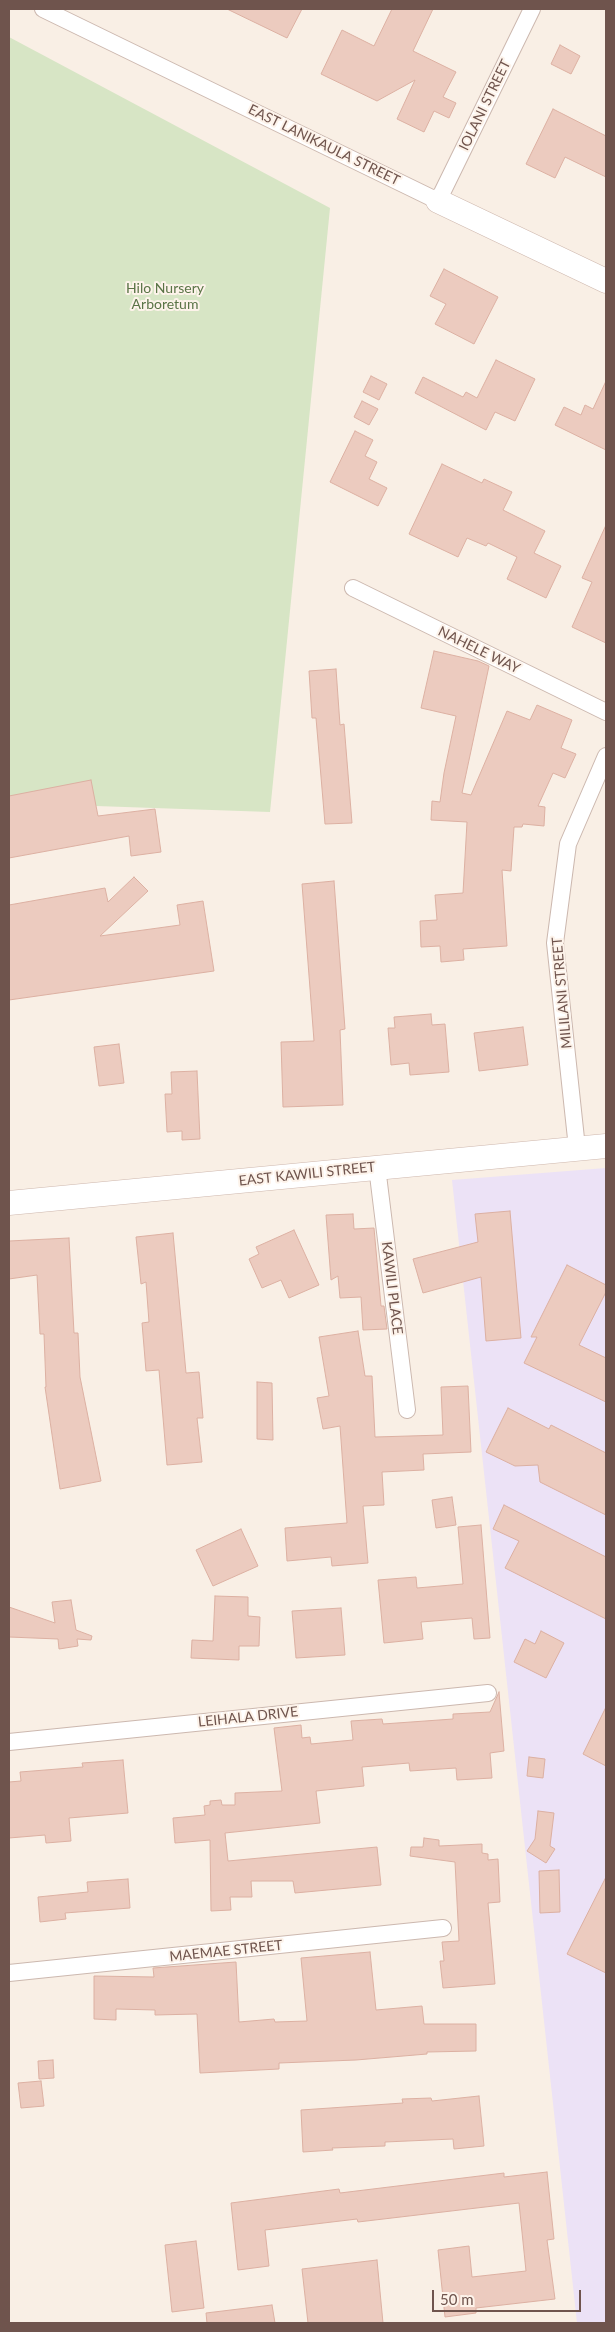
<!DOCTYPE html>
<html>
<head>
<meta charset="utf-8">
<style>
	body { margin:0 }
	#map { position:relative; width:615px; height:2332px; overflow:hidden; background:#f9efe5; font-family:Lato,sans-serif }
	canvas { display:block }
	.frame { position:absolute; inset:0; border:10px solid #6f544d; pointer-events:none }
	.scale { position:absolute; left:432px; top:2290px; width:149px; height:22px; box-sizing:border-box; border:2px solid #6f544d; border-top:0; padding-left:6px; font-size:15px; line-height:18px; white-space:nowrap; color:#6f544d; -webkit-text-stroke:4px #fdf3ea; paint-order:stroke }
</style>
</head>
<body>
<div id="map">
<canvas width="615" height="2332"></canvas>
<div class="frame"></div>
<div class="scale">50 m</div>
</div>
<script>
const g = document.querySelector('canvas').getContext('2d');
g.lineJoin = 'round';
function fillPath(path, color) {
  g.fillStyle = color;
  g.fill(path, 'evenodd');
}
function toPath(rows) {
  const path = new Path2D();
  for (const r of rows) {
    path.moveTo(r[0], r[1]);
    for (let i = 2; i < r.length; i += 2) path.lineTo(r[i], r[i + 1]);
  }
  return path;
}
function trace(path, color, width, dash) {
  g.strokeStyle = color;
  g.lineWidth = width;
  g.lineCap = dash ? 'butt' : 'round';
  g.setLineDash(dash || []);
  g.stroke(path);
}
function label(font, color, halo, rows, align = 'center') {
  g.font = font + ' Lato,sans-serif';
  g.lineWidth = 4;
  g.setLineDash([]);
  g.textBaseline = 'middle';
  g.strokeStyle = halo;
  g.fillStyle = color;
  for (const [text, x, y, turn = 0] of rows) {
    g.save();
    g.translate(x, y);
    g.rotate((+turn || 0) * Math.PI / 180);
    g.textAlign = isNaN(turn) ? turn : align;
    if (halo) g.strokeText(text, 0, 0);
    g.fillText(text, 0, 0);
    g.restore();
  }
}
const education = toPath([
	[606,1168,606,2323,577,2323,452,1180]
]);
const green = toPath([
	[9,37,330,208,270,812,9,803]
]);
const building = toPath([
	[227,9,302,9,287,38,227,9],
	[392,9,433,9,413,51,456,72,443,97,456,103,449,118,434,111,424,132,397,119,415,80,377,101,321,74,342,30,374,46,392,9],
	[560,45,580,56,571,74,551,64,560,45],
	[553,109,606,136,606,177,565,157,555,178,526,164,553,109],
	[444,269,498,297,474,344,435,324,446,304,430,296,444,269],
	[496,360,535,379,515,421,495,412,486,430,415,393,423,377,463,397,466,392,477,398,496,360],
	[371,376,387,384,379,400,363,392,371,376],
	[606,381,606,450,555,425,564,407,581,415,585,405,593,409,606,381],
	[362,401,378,409,369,425,354,417,362,401],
	[355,431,373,440,365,456,377,462,369,479,387,488,378,506,330,482,355,431],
	[442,464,482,483,484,479,512,492,503,510,545,531,534,553,561,566,546,598,507,579,517,557,488,543,486,546,467,538,458,557,409,534,442,464],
	[606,525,606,643,572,627,592,582,582,578,606,525],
	[434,651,478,661,489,666,462,793,471,795,507,711,530,720,537,705,572,720,561,748,576,754,565,778,553,773,538,806,545,807,544,826,523,824,522,827,514,827,511,871,502,870,507,946,463,949,464,960,441,962,440,946,421,947,420,921,437,920,435,895,463,893,467,822,431,820,432,801,440,802,444,773,456,716,421,708,434,651],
	[336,669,340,725,344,724,352,823,325,824,316,718,312,718,309,671,336,669],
	[91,780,98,816,155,809,161,852,131,856,129,836,9,858,9,796,91,780],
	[134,877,148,891,100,936,180,925,177,905,203,901,214,971,9,1000,9,905,105,888,108,902,134,877],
	[334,881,345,1029,340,1030,343,1105,283,1107,281,1042,314,1041,302,884,334,881],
	[431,1014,432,1025,445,1024,449,1072,410,1075,409,1063,391,1065,388,1028,395,1028,394,1017,431,1014],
	[523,1027,528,1065,479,1071,474,1033,523,1027],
	[119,1044,124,1083,99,1086,94,1047,119,1044],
	[197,1071,200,1139,182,1140,182,1131,167,1132,165,1094,172,1094,171,1072,197,1071],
	[510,1211,521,1338,486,1341,481,1277,423,1293,413,1259,478,1242,475,1214,510,1211],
	[353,1214,354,1229,374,1228,381,1306,384,1306,387,1329,363,1330,361,1297,340,1298,338,1276,331,1280,326,1215,353,1214],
	[294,1230,319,1285,289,1298,281,1280,262,1288,249,1259,259,1254,256,1247,294,1230],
	[173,1233,186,1373,199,1372,203,1418,197,1418,202,1462,167,1465,159,1370,146,1371,142,1323,149,1322,146,1282,141,1284,136,1237,173,1233],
	[69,1238,74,1333,78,1333,80,1377,101,1481,60,1489,45,1387,46,1387,44,1334,40,1334,37,1275,9,1279,9,1241,69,1238],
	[567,1265,606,1285,606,1292,579,1345,606,1358,606,1402,524,1363,537,1337,531,1337,567,1265],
	[358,1331,365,1376,372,1376,375,1437,443,1435,441,1387,468,1386,471,1452,423,1454,424,1470,382,1472,384,1505,363,1506,368,1563,332,1566,331,1557,287,1561,285,1528,347,1523,340,1426,323,1429,317,1398,329,1396,319,1337,358,1331],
	[257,1382,272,1383,273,1440,257,1439,257,1382],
	[508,1408,549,1429,551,1425,606,1453,606,1515,540,1482,538,1465,515,1466,486,1452,508,1408],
	[452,1497,456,1525,436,1528,432,1500,452,1497],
	[504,1505,606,1557,606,1619,505,1568,519,1541,493,1529,504,1505],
	[481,1525,490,1638,474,1639,472,1618,421,1622,423,1639,384,1643,378,1580,416,1577,417,1588,463,1584,458,1527,481,1525],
	[241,1529,258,1566,213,1586,196,1550,241,1529],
	[215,1596,248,1597,248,1616,260,1617,259,1646,239,1646,239,1660,191,1658,192,1640,213,1641,215,1596],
	[71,1600,76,1630,92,1636,91,1640,77,1639,78,1646,59,1649,58,1639,9,1637,9,1607,55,1623,52,1602,71,1600],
	[341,1608,345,1655,296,1658,292,1611,341,1608],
	[541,1631,564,1643,546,1678,514,1662,525,1639,535,1644,541,1631],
	[499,1692,504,1751,490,1753,492,1778,457,1780,456,1768,410,1771,409,1763,362,1767,364,1786,316,1791,320,1823,225,1833,228,1861,377,1847,381,1885,295,1893,293,1881,251,1881,252,1897,230,1897,231,1910,211,1911,210,1840,175,1843,173,1818,205,1815,204,1806,210,1805,210,1801,221,1800,222,1805,235,1805,235,1793,282,1791,274,1728,301,1725,302,1738,310,1737,311,1744,353,1740,351,1721,382,1719,383,1724,453,1719,453,1714,490,1712,499,1692],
	[606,1707,606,1766,583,1754,606,1707],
	[529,1757,545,1759,543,1778,527,1776,529,1757],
	[123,1760,128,1813,69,1818,71,1841,46,1843,45,1835,9,1838,9,1782,21,1781,20,1772,83,1767,82,1763,123,1760],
	[538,1811,554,1813,550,1846,555,1849,546,1863,527,1851,535,1839,538,1811],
	[424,1838,439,1840,439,1846,482,1844,482,1853,488,1854,488,1860,498,1859,500,1902,488,1903,495,1984,443,1988,440,1961,444,1961,442,1942,459,1941,455,1862,410,1856,411,1847,423,1847,424,1838],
	[559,1870,560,1912,540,1913,539,1871,559,1870],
	[606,1877,606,1973,567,1954,606,1877],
	[128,1879,130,1908,65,1913,66,1919,40,1922,38,1897,88,1892,87,1882,128,1879],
	[370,1952,376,2010,422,2006,424,2024,476,2024,476,2051,427,2052,427,2054,356,2060,279,2063,279,2069,200,2073,197,2014,155,2015,155,2010,116,2009,116,2020,94,2019,94,1976,154,1977,153,1968,236,1962,239,2022,274,2019,275,2022,307,2021,301,1958,370,1952],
	[53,2060,54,2078,39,2079,38,2061,53,2060],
	[41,2081,44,2106,21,2108,18,2083,41,2081],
	[479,2096,484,2146,454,2149,453,2139,385,2142,385,2146,332,2148,333,2150,303,2152,301,2110,403,2103,402,2099,431,2098,432,2101,479,2096],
	[547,2172,554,2239,547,2240,555,2299,476,2308,476,2313,445,2317,438,2250,469,2246,472,2277,526,2271,519,2203,358,2222,357,2219,265,2230,269,2266,238,2270,231,2203,339,2189,340,2193,504,2173,504,2177,547,2172],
	[196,2241,204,2308,172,2312,165,2245,196,2241],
	[377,2260,383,2323,308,2323,302,2269,377,2260],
	[272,2305,275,2323,207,2323,206,2313,272,2305]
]);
const street = toPath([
	[43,9,438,201,532,9],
	[353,588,606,712],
	[577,1148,555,943,568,844,606,756],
	[377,1167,407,1410],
	[9,1742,488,1693],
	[9,1973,443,1928]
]);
const secondary = toPath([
	[438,201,606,281],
	[9,1203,606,1146]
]);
const streetNames = [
	["IOLANI STREET",485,105,-64],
	["EAST LANIKAULA STREET",324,145,26],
	["NAHELE WAY",479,650,26],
	["MILILANI STREET",562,993,-95],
	["EAST KAWILI STREET",307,1174,-6],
	["KAWILI PLACE",392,1288,83],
	["LEIHALA DRIVE",248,1717,-6],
	["MAEMAE STREET",226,1951,-6]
];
const parkNames = [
	["Hilo Nursery",165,288],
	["Arboretum",165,304]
];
fillPath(education, '#ece2f6');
fillPath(green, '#d7e5c5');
fillPath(building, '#eccbbf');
trace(building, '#dcb0a2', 1);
trace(street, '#ccb8af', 18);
trace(secondary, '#ceb7ad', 25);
trace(street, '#fff', 16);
trace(secondary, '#fff', 24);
label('14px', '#6f544d', '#fdf3ea', streetNames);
label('14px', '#5a7446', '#fdf3ea', parkNames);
</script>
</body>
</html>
